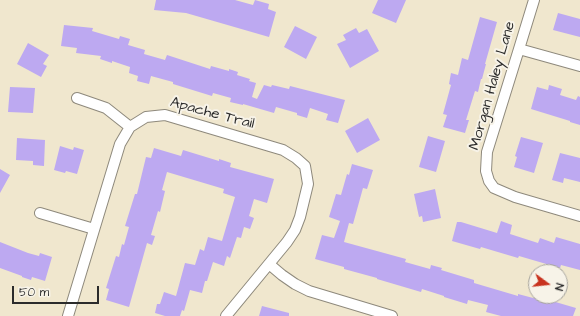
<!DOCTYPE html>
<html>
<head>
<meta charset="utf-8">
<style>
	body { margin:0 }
	#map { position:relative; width:580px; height:316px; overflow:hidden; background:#f0e7ce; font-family:"Architects Daughter",sans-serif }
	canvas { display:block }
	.north { position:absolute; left:528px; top:264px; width:40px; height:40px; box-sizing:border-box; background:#f7f3e8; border:1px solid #a5a39c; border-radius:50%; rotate:105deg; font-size:11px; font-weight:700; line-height:16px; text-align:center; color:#2b2b2b }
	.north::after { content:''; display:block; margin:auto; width:14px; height:18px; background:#c8321e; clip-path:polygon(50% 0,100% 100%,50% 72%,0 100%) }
	.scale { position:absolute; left:12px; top:286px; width:87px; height:18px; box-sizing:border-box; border:2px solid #2b2b2b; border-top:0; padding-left:5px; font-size:12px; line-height:14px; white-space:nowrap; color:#2b2b2b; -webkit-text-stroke:3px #f7f3e8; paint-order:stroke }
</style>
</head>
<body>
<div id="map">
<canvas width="580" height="316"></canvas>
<div class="north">N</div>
<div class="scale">50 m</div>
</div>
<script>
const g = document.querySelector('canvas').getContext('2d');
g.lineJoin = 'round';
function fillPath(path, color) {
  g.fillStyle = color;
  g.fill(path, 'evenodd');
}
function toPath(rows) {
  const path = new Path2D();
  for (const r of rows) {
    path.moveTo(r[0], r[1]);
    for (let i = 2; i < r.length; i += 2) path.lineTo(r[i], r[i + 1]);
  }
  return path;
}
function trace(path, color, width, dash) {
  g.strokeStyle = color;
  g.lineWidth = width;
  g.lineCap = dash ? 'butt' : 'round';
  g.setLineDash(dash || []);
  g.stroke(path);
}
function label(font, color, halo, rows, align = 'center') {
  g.font = font + ' "Architects Daughter",sans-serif';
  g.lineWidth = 4;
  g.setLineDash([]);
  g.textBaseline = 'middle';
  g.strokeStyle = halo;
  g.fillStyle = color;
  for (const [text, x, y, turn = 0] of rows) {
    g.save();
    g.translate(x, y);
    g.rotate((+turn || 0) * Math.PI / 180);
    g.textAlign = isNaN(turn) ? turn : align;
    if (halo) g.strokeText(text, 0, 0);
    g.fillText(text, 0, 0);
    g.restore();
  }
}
const building = toPath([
	[156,0,235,0,253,5,255,0,269,4,268,9,276,12,269,37,186,13,154,10],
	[378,0,406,0,396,23,372,13],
	[558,13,580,19,580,37,553,30],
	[480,17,497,22,485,64,486,64,482,79,481,79,478,92,475,91,466,120,469,120,465,133,443,127,447,115,443,114,451,85,449,84,451,73,458,75,462,58,468,60],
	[64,25,93,28,92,31,119,39,120,36,130,39,128,45,145,50,144,54,165,60,167,55,210,69,211,66,229,71,229,69,238,72,237,75,250,79,249,81,256,83,252,97,257,99,264,85,271,87,272,85,289,89,290,86,345,100,338,123,326,120,328,114,310,108,307,118,297,115,297,113,276,107,274,113,243,104,243,105,230,102,231,98,213,93,212,96,173,84,173,82,151,76,149,84,137,81,138,76,129,73,130,67,112,61,112,63,100,59,101,56,76,53,77,48,61,46],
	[295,26,317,37,306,59,284,47],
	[356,28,359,33,367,29,379,51,350,68,337,44,346,40,343,35],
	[28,43,49,55,43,64,47,66,41,77,17,64],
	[549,85,562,89,560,95,576,100,578,96,580,97,580,125,570,122,570,121,531,109,537,87,548,90],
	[10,87,35,88,33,113,8,112],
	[368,118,380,140,357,153,345,131],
	[428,136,445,141,436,172,419,167],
	[521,137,543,143,534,173,514,167,517,157,515,156],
	[17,138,45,140,44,166,33,165,33,161,16,160],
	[60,146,73,150,74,147,84,150,77,174,66,171,65,173,54,170],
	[154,148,181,156,183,150,219,161,219,159,231,163,230,167,274,179,267,203,254,199,249,216,254,218,250,229,244,227,241,238,237,237,230,258,227,256,224,266,213,262,207,281,205,281,202,293,190,290,184,311,182,310,180,316,165,316,155,313,157,304,160,304,164,292,176,296,185,263,195,265,200,249,204,251,208,237,222,241,235,197,223,193,224,189,167,172,162,190,165,191,160,212,158,211,151,235,155,236,152,245,147,243,129,307,106,300,109,289,106,288,116,256,119,257,122,244,124,245,129,227,125,226,135,194,137,194,146,157,151,158],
	[560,153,580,158,580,182,564,178,563,183,552,180],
	[352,164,373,170,367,189,363,188,353,224,349,223,344,242,406,259,405,262,430,269,431,265,442,268,441,270,474,280,474,283,518,296,518,294,552,303,552,301,576,308,573,316,501,316,486,312,488,305,468,300,467,304,444,297,444,296,422,289,421,292,377,279,377,278,344,269,344,267,315,259,322,235,334,238,340,221,329,217,336,194,341,195,347,174,349,175],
	[0,169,10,175,0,193],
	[435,189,441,218,423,222,422,216,419,217,414,194],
	[501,221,512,225,510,234,538,243,540,238,554,243,556,237,580,244,580,270,561,265,560,268,519,256,518,258,481,247,480,249,452,241,457,222,461,222,497,233],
	[0,242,28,253,39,256,40,253,52,257,45,281,32,277,31,280,22,277,22,276,0,268],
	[262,306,289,313,289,316,259,316]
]);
const street = toPath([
	[534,0,519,49,487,152,486,171,489,181,494,188,515,197,580,216],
	[519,49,580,66],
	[77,98,106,108,130,127],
	[40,213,94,229],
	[269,264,282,275,295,284,309,291,392,316],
	[68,316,120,144,130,127,146,117,165,115,283,150,296,158,305,166,308,184,300,217,295,230,287,242,226,316]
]);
const streetNames = [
	["Morgan Haley Lane",493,86,-74],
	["Apache Trail",212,114,15]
];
fillPath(building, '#bda9f1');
trace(street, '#8e897c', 12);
trace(street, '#fff', 10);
label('15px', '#2b2b2b', '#f7f3e8', streetNames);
</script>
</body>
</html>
